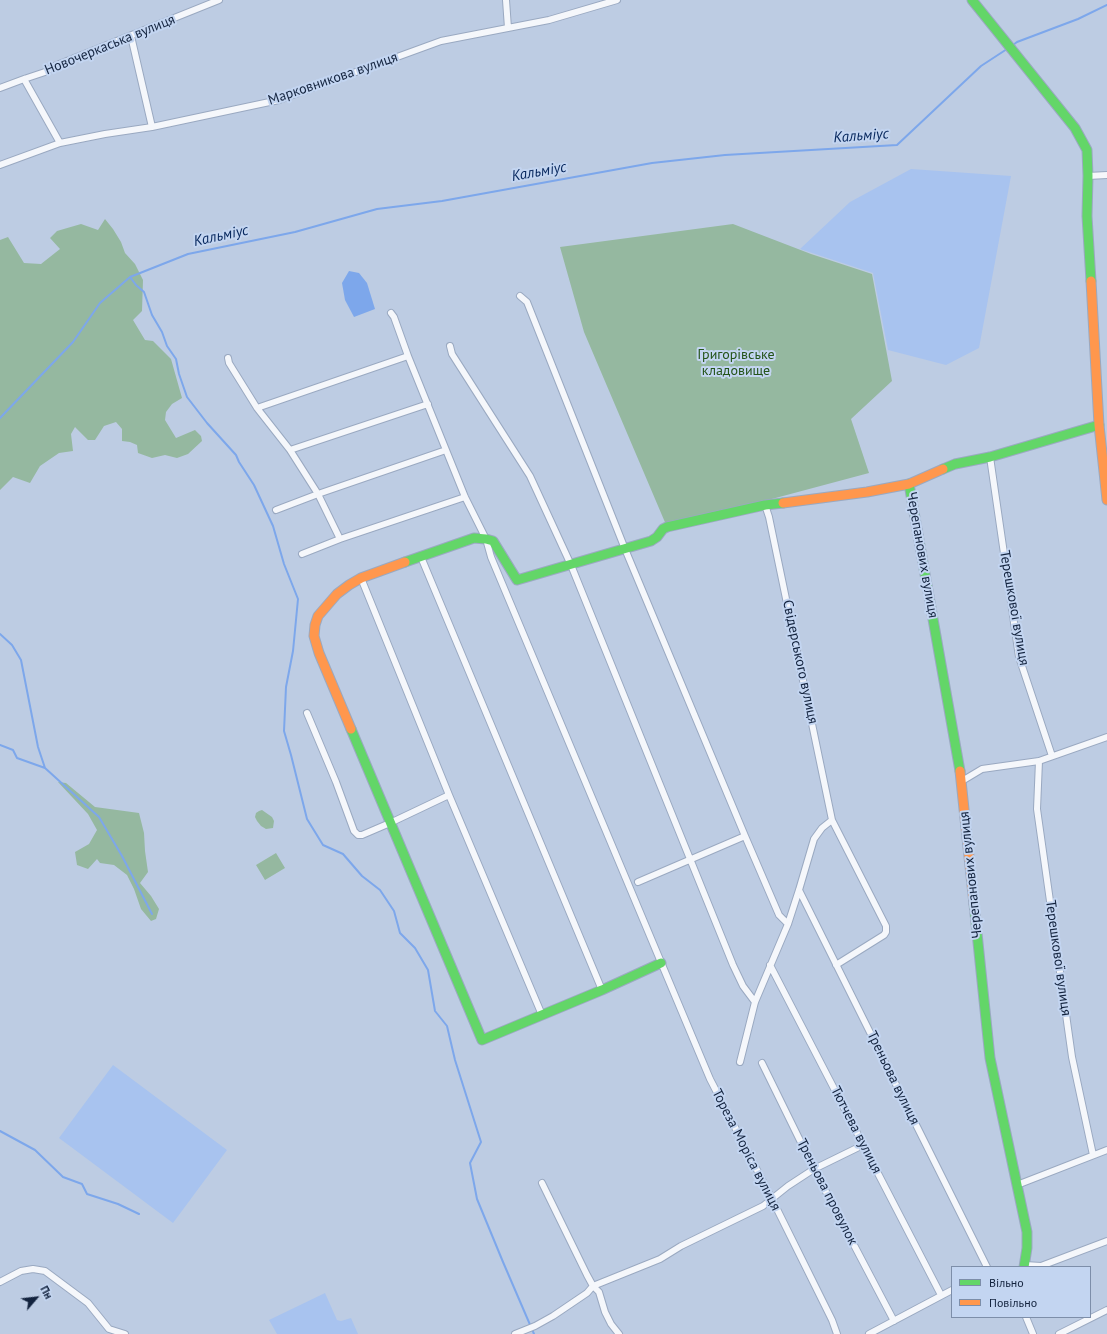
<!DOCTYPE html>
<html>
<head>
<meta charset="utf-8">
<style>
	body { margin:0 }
	#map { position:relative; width:1107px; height:1334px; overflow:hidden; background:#bdcce3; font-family:"PT Sans",sans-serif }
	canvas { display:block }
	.legend { position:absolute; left:951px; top:1266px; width:140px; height:52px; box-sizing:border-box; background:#c3d5f1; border:1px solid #7d8ea9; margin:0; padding:5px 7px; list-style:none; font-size:12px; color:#13233e }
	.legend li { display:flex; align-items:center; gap:8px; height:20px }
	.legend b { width:20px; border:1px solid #7d8ea9 }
	.north { position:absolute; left:16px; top:1278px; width:40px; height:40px; -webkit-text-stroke:3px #c3d5f1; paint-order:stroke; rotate:62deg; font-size:11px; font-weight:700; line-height:16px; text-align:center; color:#13233e }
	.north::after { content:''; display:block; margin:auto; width:14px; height:18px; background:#13233e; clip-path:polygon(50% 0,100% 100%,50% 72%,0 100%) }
</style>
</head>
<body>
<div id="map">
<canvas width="1107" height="1334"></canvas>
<ul class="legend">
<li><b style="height:5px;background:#63d668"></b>Вільно</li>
<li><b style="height:5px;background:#ff974d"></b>Повільно</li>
</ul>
<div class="north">Пн</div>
</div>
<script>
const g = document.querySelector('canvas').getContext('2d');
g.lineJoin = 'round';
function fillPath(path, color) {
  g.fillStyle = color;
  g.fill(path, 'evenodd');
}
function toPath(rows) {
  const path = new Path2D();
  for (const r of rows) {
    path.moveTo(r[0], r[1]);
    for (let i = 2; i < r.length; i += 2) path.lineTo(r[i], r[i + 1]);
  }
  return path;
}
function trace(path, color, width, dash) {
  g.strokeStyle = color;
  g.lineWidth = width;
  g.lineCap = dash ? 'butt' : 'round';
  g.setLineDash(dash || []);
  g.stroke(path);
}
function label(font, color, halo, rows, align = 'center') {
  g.font = font + ' "PT Sans",sans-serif';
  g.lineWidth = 4;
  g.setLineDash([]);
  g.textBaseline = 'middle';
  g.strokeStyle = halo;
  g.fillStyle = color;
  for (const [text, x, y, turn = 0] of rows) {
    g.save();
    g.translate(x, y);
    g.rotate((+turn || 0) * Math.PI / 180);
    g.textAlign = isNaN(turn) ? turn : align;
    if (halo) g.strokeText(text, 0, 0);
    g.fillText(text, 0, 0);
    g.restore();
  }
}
const built = toPath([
	[911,169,1011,176,979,348,946,365,888,350,873,273,800,249,850,202],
	[113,1065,227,1150,173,1223,59,1138],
	[325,1293,337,1320,341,1321,351,1318,358,1334,277,1334,269,1320]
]);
const green = toPath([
	[105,219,113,229,121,242,125,253,135,264,143,280,142,311,133,320,145,340,153,341,171,359,182,398,172,404,166,412,165,420,176,438,195,430,201,436,202,441,188,454,177,458,165,455,152,458,138,453,137,445,130,442,122,441,122,429,116,422,104,426,95,440,88,440,75,427,71,434,73,451,59,453,40,466,30,483,13,477,0,490,0,240,8,237,24,263,41,264,60,249,50,238,57,231,81,224,98,230],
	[733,224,811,254,872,274,892,381,851,419,869,473,667,527,584,332,560,247],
	[58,782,66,783,95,807,139,813,144,833,145,851,148,872,140,883,151,896,159,909,156,919,151,921,141,909,134,889,127,875,114,865,100,863,97,859,88,869,77,865,75,852,89,844,97,830,88,814],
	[262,810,272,817,274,821,273,828,266,829,261,826,257,821,255,817,256,813,259,811],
	[276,853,285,868,265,880,256,865]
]);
const water = toPath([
	[349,271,359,273,367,283,375,309,354,317,345,300,342,283]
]);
const stream = toPath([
	[1013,45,1017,42,1078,19,1107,5],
	[130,277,136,285,144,292,152,315,162,332,167,346,176,359,179,374,187,397,207,423,236,455,239,462,254,485,273,526,284,564,298,599,293,651,286,687,284,731,291,755,307,819,323,845,343,854,362,876,380,890,394,911,400,933,415,948,428,970,435,1011,447,1026,455,1060,481,1142,470,1163,477,1199,503,1262,534,1334],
	[0,418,73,342,100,303,130,277,188,254,295,232,377,209,442,201,652,163,725,155,897,145,981,66,1007,49],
	[0,634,12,645,21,660,38,747,45,768,99,817,122,856,152,914],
	[0,745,13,750,17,758,45,768],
	[0,1131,35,1150,63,1177,82,1184,87,1194,118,1204,139,1214]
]);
const street = toPath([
	[506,0,508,28],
	[131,36,152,127],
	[24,79,60,143],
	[0,88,24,79,45,72,52,67,219,0],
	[0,165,60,143,105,134,152,127,279,100,441,41,549,20,617,0],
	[1088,176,1107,175],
	[520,296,527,302,625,549,745,836,779,915,788,924],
	[391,313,394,317,408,356,465,497,486,539,491,557,710,1079,772,1199,832,1320,837,1334],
	[450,346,452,354,530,476,571,565,733,965,743,986,755,1002],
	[228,358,229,363,257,408,290,450,318,494,340,539],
	[257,408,408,356],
	[290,450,428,404],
	[990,457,1019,657,1052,756],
	[765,505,769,517,832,820,886,926,886,932,884,935,836,965],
	[276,510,318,494,446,450],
	[302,554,340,539,465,497],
	[421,557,602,990],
	[361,578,449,795,542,1015],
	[307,713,336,782,354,831,358,835,362,835,390,823,449,795],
	[1039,761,1037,809,1072,1057,1093,1155],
	[962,781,982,769,1039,761,1107,737],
	[638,882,745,836],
	[799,890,987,1267],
	[770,965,941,1295],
	[740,1062,755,1002,788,924,799,890,814,839,822,828,832,820],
	[762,1063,814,1169,894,1321],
	[542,1183,587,1275,593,1286,599,1292,605,1312,611,1324,619,1334],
	[1017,1185,1107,1150],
	[1025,1265,1041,1266,1107,1241],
	[0,1282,21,1271,33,1269,45,1271,88,1303,109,1329,125,1334],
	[1026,1317,1033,1334],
	[515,1334,535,1326,553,1316,587,1293,593,1286,660,1259,681,1246,763,1206,788,1186,814,1169,863,1145],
	[869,1334,952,1290],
	[1059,1334,1107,1310]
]);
const fast = toPath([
	[972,0,1075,128,1087,150,1088,176,1087,216,1091,281],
	[943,469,955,464,990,457,1099,425],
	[909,484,960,771],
	[405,562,474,538,486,539,493,541,517,580,651,541,657,537,663,529,667,527,765,505,783,503],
	[351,729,482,1040,602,990,661,963],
	[974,904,990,1058,1027,1232,1027,1248,1024,1267]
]);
const slow = toPath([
	[1091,281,1099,425,1107,500],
	[783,503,867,492,909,484,943,469],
	[351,729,319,653,314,636,315,625,318,616,337,594,349,585,361,578,405,562],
	[960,771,974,904]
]);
const streetNames = [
	["Новочеркаська вулиця",110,45,-22],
	["Марковникова вулиця",333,79,-19],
	["Черепанових вулиця",922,555,80],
	["Терешкової вулиця",1014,608,80],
	["Свiдерського вулиця",800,662,78],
	["Черепанових вулиця",971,875,-96],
	["Терешкової вулиця",1058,958,82],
	["Треньова вулиця",893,1078,64],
	["Тютчева вулиця",856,1130,63],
	["Тореза Моріса вулиця",746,1150,63],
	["Треньова провулок",827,1192,63]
];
const parkNames = [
	["Григорівське",736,355],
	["кладовище",736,371]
];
const waterNames = [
	["Кальміус",861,136,-4],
	["Кальміус",539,172,-10],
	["Кальміус",221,236,-12]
];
fillPath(built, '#a8c3ef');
fillPath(green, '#95b8a0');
fillPath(water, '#7da7eb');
trace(stream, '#7da7eb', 2);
trace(street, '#9aa9c1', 8);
trace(fast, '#9aa9c1', 11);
trace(slow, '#9aa9c1', 11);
trace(street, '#f5f7fb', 6);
trace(fast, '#63d668', 9);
trace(slow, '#ff974d', 9);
label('14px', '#13233e', '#c3d5f1', streetNames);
label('14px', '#245419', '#c3d5f1', parkNames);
label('italic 15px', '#07275d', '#c3d5f1', waterNames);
</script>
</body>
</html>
